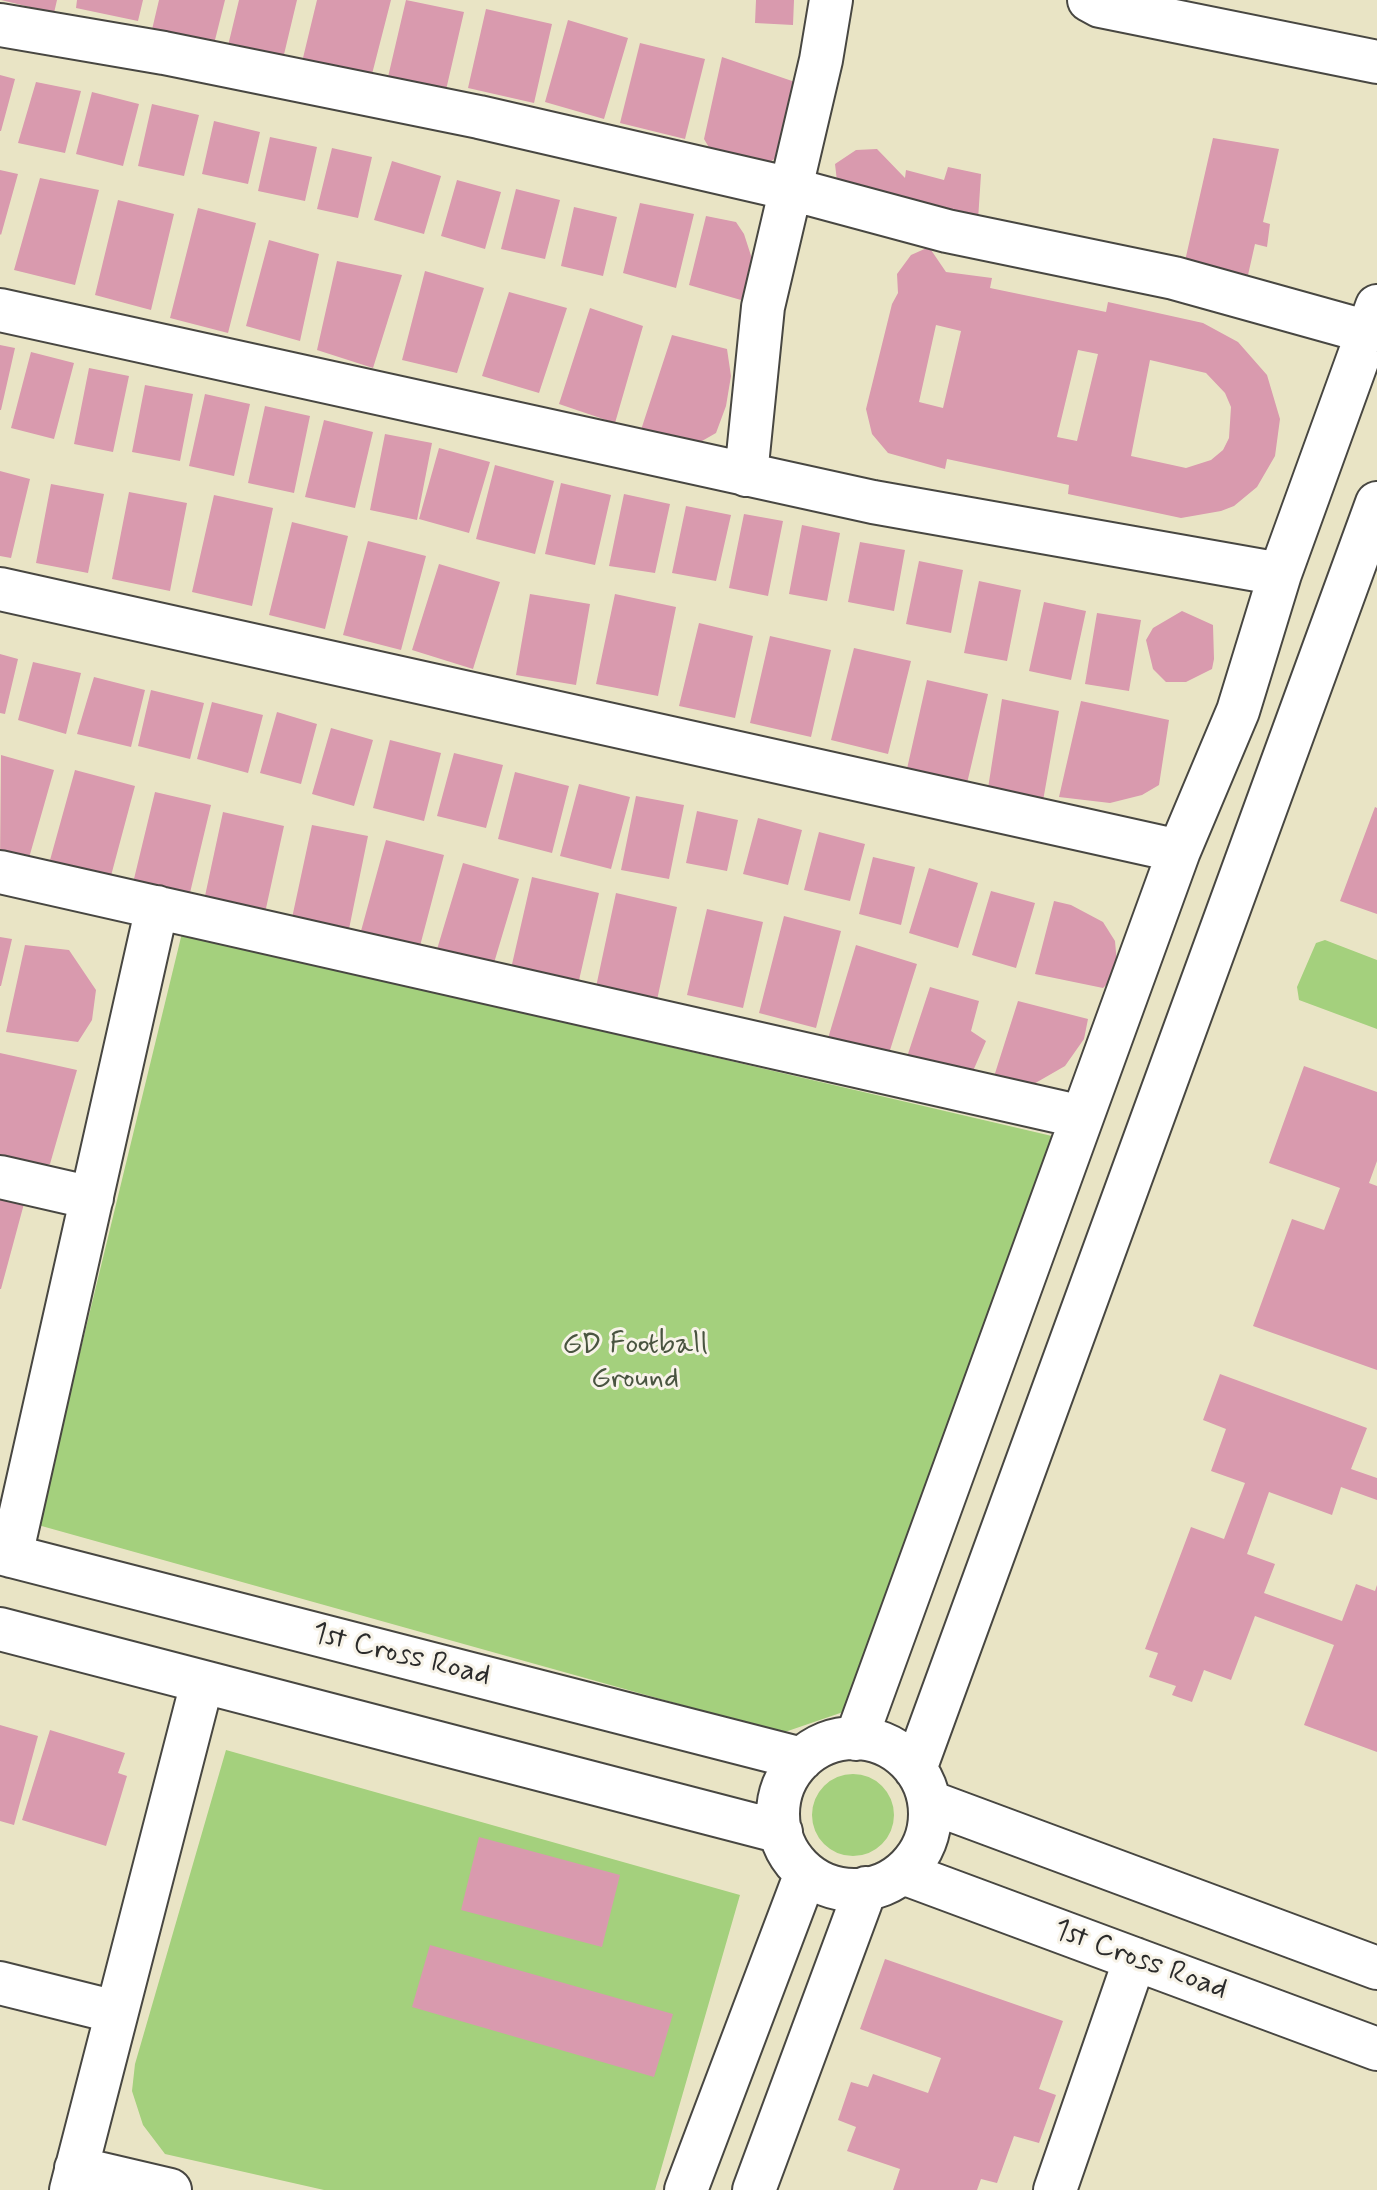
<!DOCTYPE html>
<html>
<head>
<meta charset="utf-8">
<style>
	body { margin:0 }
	canvas { display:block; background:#e9e4c5 }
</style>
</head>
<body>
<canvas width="1377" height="2190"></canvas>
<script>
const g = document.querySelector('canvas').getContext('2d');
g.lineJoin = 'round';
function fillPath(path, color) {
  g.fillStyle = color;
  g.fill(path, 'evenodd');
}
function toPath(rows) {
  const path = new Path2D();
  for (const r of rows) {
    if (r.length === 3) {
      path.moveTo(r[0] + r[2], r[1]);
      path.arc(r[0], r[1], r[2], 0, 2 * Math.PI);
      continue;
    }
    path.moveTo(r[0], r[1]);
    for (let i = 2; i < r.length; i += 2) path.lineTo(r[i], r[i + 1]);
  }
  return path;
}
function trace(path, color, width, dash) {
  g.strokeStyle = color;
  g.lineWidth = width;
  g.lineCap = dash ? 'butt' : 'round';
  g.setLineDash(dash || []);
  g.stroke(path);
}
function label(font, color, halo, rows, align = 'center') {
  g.font = font + ' Mynerve,sans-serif';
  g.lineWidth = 6;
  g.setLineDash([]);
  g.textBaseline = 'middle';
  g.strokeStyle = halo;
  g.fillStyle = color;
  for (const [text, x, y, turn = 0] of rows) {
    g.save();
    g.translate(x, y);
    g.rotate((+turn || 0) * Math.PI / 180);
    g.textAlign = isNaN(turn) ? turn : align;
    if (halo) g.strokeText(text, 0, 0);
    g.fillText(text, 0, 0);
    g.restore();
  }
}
const green = toPath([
	[182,933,1052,1136,849,1710,782,1733,38,1525],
	[1325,940,1377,960,1377,1029,1299,1000,1297,987,1316,943],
	[226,1750,740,1895,655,2190,324,2190,165,2154,143,2125,132,2091,135,2064],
	[853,1815,41]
]);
const building = toPath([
	[1,0,57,0,54,13],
	[77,0,143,0,138,21,76,8],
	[159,0,225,0,212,52,150,38],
	[239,0,297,0,281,67,226,54],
	[317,0,391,0,371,78,302,62],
	[406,0,464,12,446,90,388,77],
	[756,0,794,0,793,25,755,23],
	[486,9,552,24,534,103,468,88],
	[568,20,628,38,604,119,545,102],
	[640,43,705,59,685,139,620,123],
	[722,57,795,82,780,155,767,164,717,161,704,139],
	[0,75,15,79,1,131,0,131],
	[36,82,81,91,65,153,18,143],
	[92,92,139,104,123,166,76,154],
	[152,104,199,115,184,176,138,166],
	[214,121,260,132,248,184,202,174],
	[270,137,317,147,305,201,258,191],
	[1213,138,1279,149,1263,222,1270,224,1267,247,1255,244,1248,275,1185,261],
	[332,148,372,157,358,218,317,209],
	[877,149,905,178,906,170,944,180,948,167,981,174,978,220,838,190,835,164,856,150],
	[392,161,441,176,424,234,374,220],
	[0,170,18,174,1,235,0,234],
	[40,178,99,190,75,285,14,270],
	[457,180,501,192,485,249,441,236],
	[516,189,560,200,545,259,501,249],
	[118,200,174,214,151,310,95,295],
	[640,203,694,214,676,288,623,273],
	[574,207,617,217,603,276,561,266],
	[198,208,256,223,228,333,170,318],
	[706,216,736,222,744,234,755,268,741,300,689,285],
	[269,240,319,254,300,341,246,326],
	[929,247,946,272,992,278,990,288,1106,312,1108,302,1203,323,1238,342,1267,375,1280,419,1275,456,1257,487,1234,506,1221,511,1181,518,1068,494,1069,485,947,459,945,469,888,453,872,434,866,409,892,304,898,293,897,274,911,255],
	[936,325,961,331,943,408,919,402],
	[1078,350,1098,354,1077,441,1057,437],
	[1150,360,1206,373,1225,393,1231,407,1229,438,1223,450,1211,460,1186,468,1131,456],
	[337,261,402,275,373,368,317,350],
	[425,271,484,288,457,373,402,360],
	[509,292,567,308,539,393,482,376],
	[590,308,643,326,615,423,559,404],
	[672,335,727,349,731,376,726,406,716,433,702,441,674,444,640,433],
	[0,345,15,348,1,410,0,410],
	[31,352,74,363,54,439,11,428],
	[89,368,129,376,113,452,74,444],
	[145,385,193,394,180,461,132,452],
	[205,394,250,404,234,476,189,466],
	[265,406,310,416,294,493,248,483],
	[324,420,373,432,355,508,305,497],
	[385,434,432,443,417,520,370,510],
	[439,448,490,462,469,533,419,519],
	[495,465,554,481,535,554,476,539],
	[0,471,30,479,11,558,0,556],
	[561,483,611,495,595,565,545,554],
	[51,484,104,494,88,573,36,563],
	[129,492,187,503,170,591,112,579],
	[624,494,670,504,655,573,609,566],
	[214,495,273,508,252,606,192,592],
	[686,506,731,515,716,581,672,573],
	[744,514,783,521,768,596,729,588],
	[292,522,348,536,325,629,269,615],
	[802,525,840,533,827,601,789,594],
	[368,541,426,556,401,650,343,635],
	[860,542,905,550,894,611,848,602],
	[919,561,963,570,951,633,906,624],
	[439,564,500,582,473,669,412,650],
	[979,581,1021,590,1007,661,964,653],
	[530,594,590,604,576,685,516,675],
	[615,594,676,607,658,696,596,684],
	[1044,602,1086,611,1071,680,1029,671],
	[1182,611,1213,625,1214,659,1212,669,1186,682,1166,682,1153,669,1146,640,1153,628],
	[1097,613,1141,620,1129,691,1085,684],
	[699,623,753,636,735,718,679,706],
	[770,636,831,650,811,737,750,723],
	[854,648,911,661,888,754,831,740],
	[0,654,18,659,5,714,0,713],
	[33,662,81,673,66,734,18,720],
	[94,677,145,690,131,747,77,734],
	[927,680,988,694,964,796,904,782],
	[151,690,204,703,190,759,138,746],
	[1002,699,1059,711,1041,812,986,801],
	[1081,701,1169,720,1159,785,1142,795,1110,803,1059,797],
	[212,702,263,715,248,773,197,759],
	[277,712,317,724,301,784,260,773],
	[331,728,373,740,354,806,312,794],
	[390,740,441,753,424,821,373,808],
	[454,753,503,765,486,828,437,816],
	[1,755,54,770,25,872,0,865],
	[75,770,135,786,108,887,47,871],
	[515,772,569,786,552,853,498,839],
	[579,784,630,797,611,869,560,856],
	[155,792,211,805,189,897,133,883],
	[636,796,684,805,669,879,621,870],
	[1375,807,1377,808,1377,914,1340,901],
	[697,811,738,820,727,871,686,863],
	[223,812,284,826,263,922,202,910],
	[758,818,802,830,788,885,743,874],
	[312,825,368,836,349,929,292,918],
	[819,832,865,844,850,901,804,890],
	[386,840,444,855,420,946,361,931],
	[873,857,915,867,901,925,859,914],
	[463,863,519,879,491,973,435,956],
	[929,868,978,883,958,948,909,933],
	[532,877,599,893,577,989,510,973],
	[991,891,1035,903,1016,968,972,955],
	[616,893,677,907,657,1000,596,987],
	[1054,901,1071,905,1103,922,1115,941,1117,964,1112,979,1103,988,1035,974],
	[707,909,763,922,743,1008,687,995],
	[784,916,841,931,816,1028,759,1013],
	[0,937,12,939,1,986,0,986],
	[25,945,69,950,96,990,92,1020,78,1042,6,1032],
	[856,945,917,964,886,1063,826,1045],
	[930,987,979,1001,971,1031,986,1041,967,1085,904,1066],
	[1018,1001,1088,1019,1084,1039,1065,1066,1032,1085,991,1086],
	[0,1053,77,1070,50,1164,25,1170,0,1163],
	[1304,1066,1377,1092,1377,1161,1369,1183,1377,1186,1377,1370,1253,1326,1292,1219,1324,1230,1340,1188,1269,1163],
	[0,1195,25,1200,1,1289,0,1289],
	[1220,1374,1367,1428,1351,1469,1377,1478,1377,1500,1341,1487,1332,1515,1269,1492,1247,1554,1275,1564,1264,1593,1342,1621,1356,1584,1375,1591,1377,1585,1377,1752,1304,1725,1334,1645,1255,1616,1231,1680,1204,1670,1192,1702,1172,1695,1176,1686,1149,1677,1158,1653,1145,1649,1191,1527,1224,1539,1245,1483,1211,1471,1226,1429,1203,1420],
	[0,1725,38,1736,14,1825,0,1821],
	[50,1730,125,1753,118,1773,127,1776,106,1846,22,1820],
	[479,1837,620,1875,602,1947,461,1910],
	[430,1945,673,2014,654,2077,412,2007],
	[885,1959,1063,2021,1039,2089,1056,2095,1039,2143,1014,2136,997,2183,981,2179,977,2190,893,2190,900,2169,847,2151,856,2127,838,2120,851,2082,868,2087,873,2074,928,2093,941,2058,860,2029]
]);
const minor = toPath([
	[1089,0,1100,6,1377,62],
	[0,25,164,53,479,117,791,189,947,231,1174,278,1368,332],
	[0,310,873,502,1280,574],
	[746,475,763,307,821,60,831,0],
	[0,589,1179,851],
	[0,872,1082,1117],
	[0,1177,92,1198],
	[0,1553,802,1759],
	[11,1556,157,907],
	[0,1629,781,1832],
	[854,1814,76],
	[856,1739,1179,851,1238,711,1280,574,1377,306],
	[915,1769,1377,503],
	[930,1802,1377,1968],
	[903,1873,1377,2049],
	[0,1983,116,2012],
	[76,2168,170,2190],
	[71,2190,202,1683],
	[686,2190,806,1873],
	[754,2190,866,1888],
	[1055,2190,1135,1959]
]);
const parkNames = [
	["GD Football",635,1346],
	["Ground",635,1380]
];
const streetNames = [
	["1st Cross Road",401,1656,14],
	["1st Cross Road",1140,1961,20]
];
fillPath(green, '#a4d07d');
fillPath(building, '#d99aae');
trace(minor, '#484742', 46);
trace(minor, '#fff', 42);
label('30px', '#495440', '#f7f3e8', parkNames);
label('30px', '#2b2b2b', '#f7f3e8', streetNames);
</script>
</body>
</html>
